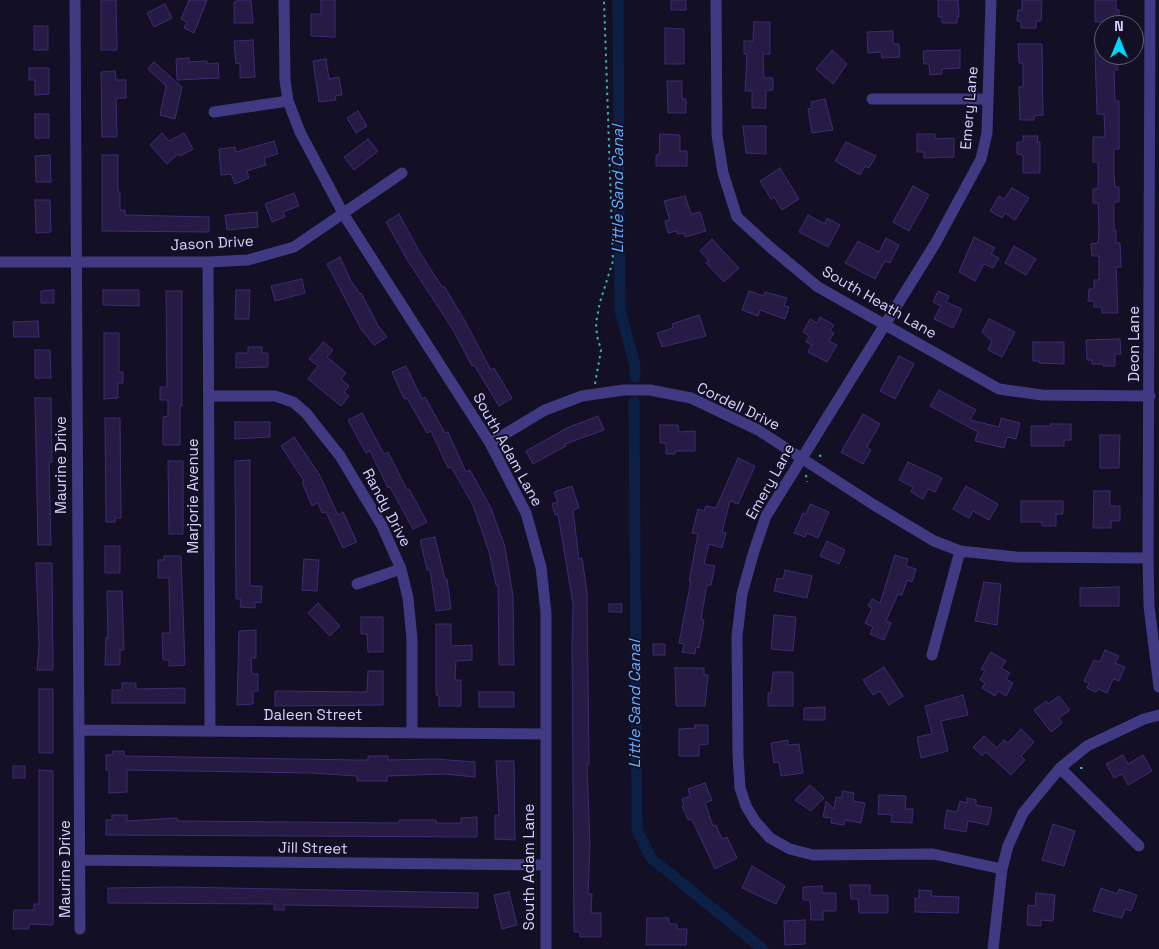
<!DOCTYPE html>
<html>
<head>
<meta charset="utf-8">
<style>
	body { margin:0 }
	#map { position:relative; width:1159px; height:949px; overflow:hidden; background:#130f24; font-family:"Space Grotesk",sans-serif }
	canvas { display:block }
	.north { position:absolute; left:1094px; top:15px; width:50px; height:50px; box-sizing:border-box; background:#130f24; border:1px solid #625d7c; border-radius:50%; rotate:0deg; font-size:14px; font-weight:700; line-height:20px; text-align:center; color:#d9d2ff }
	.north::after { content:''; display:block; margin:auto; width:18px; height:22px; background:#03d5fa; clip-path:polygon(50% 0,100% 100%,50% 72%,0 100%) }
</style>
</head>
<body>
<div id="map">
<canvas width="1159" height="949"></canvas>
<div class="north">N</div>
</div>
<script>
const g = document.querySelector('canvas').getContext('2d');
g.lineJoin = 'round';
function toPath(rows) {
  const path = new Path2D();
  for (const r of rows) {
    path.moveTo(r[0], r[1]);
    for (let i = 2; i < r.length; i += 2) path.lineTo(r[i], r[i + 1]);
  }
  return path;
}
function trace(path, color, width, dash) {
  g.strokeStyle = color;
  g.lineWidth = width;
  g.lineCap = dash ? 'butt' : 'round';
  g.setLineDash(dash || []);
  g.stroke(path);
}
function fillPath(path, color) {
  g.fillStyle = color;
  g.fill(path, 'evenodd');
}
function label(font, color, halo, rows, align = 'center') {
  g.font = font + ' "Space Grotesk",sans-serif';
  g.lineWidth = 4;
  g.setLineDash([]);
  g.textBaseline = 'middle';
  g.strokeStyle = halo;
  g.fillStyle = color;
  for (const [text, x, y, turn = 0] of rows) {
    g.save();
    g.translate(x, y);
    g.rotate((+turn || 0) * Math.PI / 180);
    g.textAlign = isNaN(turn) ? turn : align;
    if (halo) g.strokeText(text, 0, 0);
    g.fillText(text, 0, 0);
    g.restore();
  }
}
const canal = toPath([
	[618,0,620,310,635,366,635,377],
	[634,402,637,830,651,858,763,949]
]);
const building = toPath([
	[101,0,116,0,117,50,101,50,101,0],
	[189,0,207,0,194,33,184,28,187,22,181,19,189,0],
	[237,0,251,0,253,23,234,23,234,2,237,2,237,0],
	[321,0,335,0,335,37,311,36,311,14,321,14,321,0],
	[671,0,686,0,686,10,671,10,671,0],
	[938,0,958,0,959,17,957,17,957,23,942,23,942,17,938,17,938,0],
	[1022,0,1042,0,1041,21,1036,21,1036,28,1021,28,1021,22,1017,21,1018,10,1022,10,1022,0],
	[1095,0,1116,0,1116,10,1119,10,1119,25,1104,25,1104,22,1095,22,1095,0],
	[165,4,172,18,154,27,147,13,165,4],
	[754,22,770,22,770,54,763,54,764,78,773,78,773,90,766,90,766,108,752,108,752,91,745,91,747,54,744,54,744,41,753,41,754,22],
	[34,26,48,26,48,50,34,50,34,26],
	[665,28,684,29,684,64,665,64,665,28],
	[893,31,893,44,899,44,900,57,882,58,881,52,868,53,867,32,893,31],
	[253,40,255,77,240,78,240,63,236,64,234,41,253,40],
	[1018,44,1042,44,1043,115,1034,116,1034,120,1020,120,1019,87,1023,87,1023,63,1019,63,1018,44],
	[832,50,847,64,833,84,816,69,832,50],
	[960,50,960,68,942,69,942,74,930,75,929,64,924,64,923,51,960,50],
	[1095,50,1104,50,1104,55,1117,55,1118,70,1114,70,1115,101,1119,101,1119,149,1114,149,1114,175,1115,187,1119,187,1119,202,1114,202,1114,230,1116,230,1116,243,1120,243,1121,267,1116,267,1118,313,1102,313,1102,307,1094,307,1094,301,1088,301,1089,289,1094,289,1094,280,1099,280,1099,256,1092,256,1091,244,1098,243,1099,231,1098,203,1093,203,1093,189,1098,189,1098,162,1093,162,1093,137,1105,137,1104,114,1097,114,1095,50],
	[189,58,189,62,207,61,207,64,218,63,219,78,177,80,176,59,189,58],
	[326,59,329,79,339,77,342,95,335,96,336,100,319,102,313,61,326,59],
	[154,62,182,87,175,119,160,115,166,86,148,69,154,62],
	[29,68,49,68,49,94,35,95,35,80,29,80,29,68],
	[115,71,116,80,126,80,126,98,116,98,117,137,102,137,101,72,115,71],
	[667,81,682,81,682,99,686,99,686,113,668,113,667,81],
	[825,99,833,130,812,133,808,109,812,108,811,102,825,99],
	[358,111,367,126,356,133,347,118,358,111],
	[35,114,49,114,49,138,35,138,35,114],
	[743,126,766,126,766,154,746,153,743,126],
	[162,133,169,141,184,133,193,149,180,156,178,154,167,164,150,145,162,133],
	[660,134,680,135,680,151,687,151,687,166,656,166,656,155,659,155,660,134],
	[917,134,935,134,935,139,954,138,954,157,924,158,924,152,917,152,917,134],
	[1023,136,1038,136,1037,142,1040,142,1040,173,1023,173,1023,155,1017,154,1017,142,1023,142,1023,136],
	[368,139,378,151,354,170,344,157,368,139],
	[274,141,278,154,264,158,266,165,247,171,249,178,235,184,231,174,221,175,219,149,235,147,236,152,274,141],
	[846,142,876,156,869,168,865,166,860,175,835,161,846,142],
	[50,155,51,182,36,182,35,156,50,155],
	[102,155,118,155,118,192,120,192,120,210,125,210,125,215,209,217,209,232,102,231,102,155],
	[780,168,799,199,782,210,774,197,771,199,760,181,780,168],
	[913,186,929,195,909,231,893,222,913,186],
	[1012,188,1029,198,1015,220,1005,213,1002,218,990,211,999,196,1004,199,1012,188],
	[294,193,299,206,283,212,285,217,272,222,265,204,294,193],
	[685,196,691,214,700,212,706,231,685,237,684,233,678,234,676,231,668,233,665,221,670,220,664,201,685,196],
	[35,200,50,200,51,232,36,233,35,200],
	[257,212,258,227,227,230,225,215,257,212],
	[399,214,419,251,442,287,444,286,465,321,491,370,494,368,512,398,499,406,474,365,472,366,452,328,408,261,386,222,399,214],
	[808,215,825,224,827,218,840,225,828,247,799,232,808,215],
	[974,237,995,248,991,254,999,258,993,268,984,264,975,281,959,272,974,237],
	[886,238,899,245,890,263,885,261,875,279,845,263,858,241,879,252,886,238],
	[712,239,739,268,724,282,706,263,709,261,700,251,712,239],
	[1014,246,1036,259,1026,275,1005,263,1014,246],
	[340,257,351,281,360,294,361,293,379,327,387,337,374,345,361,329,327,264,340,257],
	[302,279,305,293,275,301,271,286,302,279],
	[54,290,54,303,41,303,41,291,54,290],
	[103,290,139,290,139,306,103,305,103,290],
	[236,290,250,290,249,319,235,319,236,290],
	[166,291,182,291,182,406,180,406,180,445,163,445,163,417,168,416,168,400,160,400,160,387,167,387,166,291],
	[749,291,764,296,765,292,787,298,784,306,789,307,785,319,760,310,758,316,742,310,749,291],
	[938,291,949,296,946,302,962,309,953,328,934,319,941,306,933,302,938,291],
	[699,315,706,336,662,347,657,333,673,328,672,324,699,315],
	[820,317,834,325,830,331,834,333,829,341,837,345,827,362,808,352,812,345,806,342,809,336,803,332,810,319,817,323,820,317],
	[989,319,1015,332,1002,357,988,350,992,341,982,332,989,319],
	[38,321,39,337,14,337,13,322,38,321],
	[104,333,119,333,119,372,123,372,123,383,118,383,118,398,104,399,104,333],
	[1120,339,1121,354,1115,354,1115,366,1103,366,1103,364,1092,364,1092,360,1087,360,1086,340,1120,339],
	[323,342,333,350,327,357,346,373,341,379,349,386,344,392,349,396,341,406,308,379,318,366,309,359,323,342],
	[1033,342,1064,342,1064,364,1039,363,1039,361,1033,361,1033,342],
	[248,347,262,347,262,353,268,353,268,367,236,368,236,353,248,353,248,347],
	[35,350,50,350,51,378,35,378,35,350],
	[899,356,914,364,895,399,880,391,899,356],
	[406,366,422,399,425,397,445,433,448,432,466,472,470,470,491,508,505,547,513,596,514,665,499,665,498,585,496,585,489,552,473,505,451,467,448,468,431,431,427,433,407,398,404,399,392,372,406,366],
	[939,390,976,410,970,420,999,427,1001,418,1020,423,1016,439,1007,437,1004,448,975,441,978,432,930,406,939,390],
	[35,398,51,398,52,462,49,462,51,545,38,545,35,398],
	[362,413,384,454,388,452,407,490,409,489,427,522,413,529,390,487,388,488,370,451,366,453,348,420,362,413],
	[863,414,880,424,867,447,871,450,863,464,841,452,863,414],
	[598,416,604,430,565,444,566,446,533,464,526,451,567,428,598,416],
	[105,418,120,418,121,518,115,518,115,522,106,522,105,418],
	[235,422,270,422,270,437,235,439,235,422],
	[1051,424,1071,424,1071,440,1064,440,1064,446,1031,446,1031,426,1051,426,1051,424],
	[660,425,678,425,679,432,695,431,695,451,675,451,675,454,666,454,666,443,660,443,660,425],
	[1100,435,1120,435,1119,468,1100,468,1100,435],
	[294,437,319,474,338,515,343,512,357,542,343,548,326,512,322,513,318,503,312,506,302,482,304,481,281,446,294,437],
	[738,458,755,466,738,504,730,501,722,532,726,533,722,548,709,544,704,564,715,566,711,585,707,585,701,619,704,620,699,648,696,647,695,654,682,652,684,644,679,643,691,581,689,581,698,534,692,533,698,509,704,511,706,506,716,508,738,458],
	[250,460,250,586,262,586,261,603,255,602,255,608,240,607,241,599,236,599,235,461,250,460],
	[168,461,183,461,183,534,169,534,168,461],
	[908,462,942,478,935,492,928,489,923,499,911,492,913,487,899,480,908,462],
	[572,486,579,508,573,510,579,559,582,558,587,592,589,764,587,764,590,845,588,894,592,894,591,913,601,913,601,937,580,937,580,932,574,932,572,642,573,604,558,514,555,515,552,504,558,502,554,492,572,486],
	[966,486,998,504,989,520,973,511,969,518,953,509,966,486],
	[1094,491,1110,491,1110,506,1120,506,1120,521,1111,521,1111,528,1093,528,1094,491],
	[1021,501,1063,501,1063,514,1056,514,1056,526,1042,526,1042,522,1021,522,1021,501],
	[810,504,829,512,818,538,807,533,805,537,794,533,803,513,806,514,810,504],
	[435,537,445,579,447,579,451,609,436,611,430,570,427,570,420,540,435,537],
	[827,541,845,550,839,564,820,556,827,541],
	[105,546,120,546,120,573,105,573,105,546],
	[895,555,908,559,906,566,916,569,912,582,907,580,902,595,898,594,886,621,891,623,884,640,870,634,873,627,865,623,872,608,868,606,872,599,880,603,895,555],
	[164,556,181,556,185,665,169,666,169,660,163,660,162,633,170,633,169,578,158,578,158,560,164,560,164,556],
	[304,559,319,560,317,591,302,590,304,559],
	[36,563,52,563,53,670,37,670,39,646,36,563],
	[785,570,812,576,807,598,774,591,777,578,783,579,785,570],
	[984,582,1001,584,997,625,975,621,984,582],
	[1119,587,1119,606,1080,606,1080,588,1119,587],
	[107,591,122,591,124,650,120,650,120,665,105,665,106,637,108,638,107,591],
	[318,603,340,626,330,636,308,613,318,603],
	[609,604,622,604,622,612,609,612,609,604],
	[774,615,796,617,793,651,771,649,774,615],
	[361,617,383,617,383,652,368,652,367,634,361,634,361,617],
	[436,624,451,624,451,646,472,645,472,660,456,661,455,680,461,680,461,706,439,706,439,696,436,695,436,624],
	[256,630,256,658,251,658,252,674,258,674,258,691,253,691,253,704,237,705,239,631,256,630],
	[653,644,665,644,665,655,653,655,653,644],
	[1105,650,1119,656,1115,663,1125,667,1119,681,1113,679,1107,693,1098,689,1096,692,1087,688,1089,683,1084,681,1094,660,1100,662,1105,650],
	[991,652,1006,661,1001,668,1010,673,1006,679,1013,683,1006,696,998,691,995,696,982,688,985,683,980,680,985,671,981,669,991,652],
	[884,667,903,696,889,705,880,691,873,695,863,680,884,667],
	[675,668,704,668,704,675,708,675,705,706,676,706,675,668],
	[368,671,383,671,383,705,275,706,275,691,367,692,368,671],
	[773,672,793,672,793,706,768,706,768,693,771,693,773,672],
	[122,683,136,683,136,689,185,688,185,703,112,703,112,690,122,690,122,683],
	[39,689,53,689,53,753,39,753,39,689],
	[479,692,514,692,514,707,479,707,479,692],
	[963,695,968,715,941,721,948,751,921,758,917,737,932,734,925,706,963,695],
	[1059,696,1070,710,1059,718,1062,723,1051,732,1034,710,1046,701,1048,704,1059,696],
	[825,707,825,720,804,720,804,708,825,707],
	[695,725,708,725,708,744,699,745,699,756,679,756,679,729,695,728,695,725],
	[1021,729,1034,742,1021,756,1025,760,1011,775,986,752,982,756,973,747,984,736,997,748,1004,740,1008,743,1021,729],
	[788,740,788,745,799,744,803,773,781,776,779,762,774,763,771,743,788,740],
	[113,751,124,751,124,756,357,760,368,760,368,756,388,756,388,760,436,759,475,762,475,777,445,774,387,776,387,781,357,781,357,776,311,773,127,770,127,792,109,793,109,770,106,770,106,755,113,755,113,751],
	[1123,755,1128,764,1143,755,1152,771,1128,785,1122,774,1114,778,1106,764,1123,755],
	[496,761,514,761,515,840,495,839,495,815,499,815,496,761],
	[13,766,25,766,25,778,13,778,13,766],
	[39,770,53,771,53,925,29,924,29,929,13,929,14,910,34,910,34,904,39,904,39,770],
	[705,783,712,800,705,803,713,826,716,825,722,839,727,837,737,858,715,869,694,824,691,819,688,820,682,806,684,805,682,799,690,796,688,789,705,783],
	[810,785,824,798,811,811,795,800,810,785],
	[843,791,854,793,853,801,865,803,861,823,845,820,844,825,831,823,832,818,823,817,826,801,834,809,836,797,841,798,843,791],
	[879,795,906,796,905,809,913,809,912,823,891,822,892,815,878,814,879,795],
	[967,798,976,800,976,805,992,808,988,825,968,821,966,832,944,828,947,810,957,812,960,801,967,803,967,798],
	[112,815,127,815,127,821,177,818,178,821,399,823,399,820,436,820,436,823,461,823,461,818,477,817,477,837,106,835,106,820,112,820,112,815],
	[1053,824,1075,831,1064,866,1042,860,1053,824],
	[752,866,785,886,776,904,742,888,752,866],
	[850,885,870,885,870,895,888,895,888,913,859,913,858,899,851,899,850,885],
	[822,886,822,893,836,893,836,911,823,911,823,920,811,920,810,900,803,900,803,887,822,886],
	[178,887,478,893,478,908,284,905,284,910,274,910,274,904,108,903,108,888,178,887],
	[1101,888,1117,894,1119,889,1137,895,1131,911,1125,909,1122,918,1093,911,1101,888],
	[919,890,932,891,931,896,959,897,958,913,915,912,915,898,919,898,919,890],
	[509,892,517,925,502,929,494,895,509,892],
	[1036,893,1055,895,1053,921,1041,920,1041,926,1027,925,1028,905,1035,906,1036,893],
	[647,918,669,918,669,924,677,924,677,929,687,929,686,945,646,945,647,918],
	[805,920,805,944,785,945,784,921,805,920]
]);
const path = toPath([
	[595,384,601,350,597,336,596,323,600,302,613,261,604,0],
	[819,456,825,455],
	[779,464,785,463],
	[806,475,807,482],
	[1080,768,1086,768]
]);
const street = toPath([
	[75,0,80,929],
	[284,0,285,80,288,101,300,132,344,215,490,443,526,513,541,567,546,613,546,949],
	[716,0,717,135,723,173,737,217,771,248,818,287,999,389,1042,395,1150,396],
	[991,0,987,133,981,159,935,244,766,516,754,551,742,594,737,636,738,755,740,788,746,806,755,821,770,838,790,849,813,855,933,854,1002,869],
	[1150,0,1148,558,1149,606,1159,687],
	[872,99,988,99],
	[214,112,288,101],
	[0,262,208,262,248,260,294,247,402,173],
	[208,262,210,730],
	[209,396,275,396,293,402,306,413,340,456,382,526,401,569,408,598,412,639,412,732],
	[490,443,545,410,582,396,624,390,650,390,691,398,758,430,874,505,934,541,960,551,1016,557,1148,558],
	[357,584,401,569],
	[932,655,960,551],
	[80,730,545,734],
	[1060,768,1139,846],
	[81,860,545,865],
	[993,949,1002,869,1008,846,1023,813,1060,768,1087,746,1144,719,1159,715]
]);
const streetNames = [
	["Emery Lane",970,108,-85],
	["Jason Drive",212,244,-3],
	["South Heath Lane",879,303,30],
	["Deon Lane",1135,344,-90],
	["Cordell Drive",738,407,26],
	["South Adam Lane",507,450,61],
	["Maurine Drive",62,465,-90],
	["Emery Lane",771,482,-61],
	["Marjorie Avenue",194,496,-90],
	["Randy Drive",386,508,62],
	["Daleen Street",313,716],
	["Jill Street",313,849,1],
	["South Adam Lane",530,867,-90],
	["Maurine Drive",66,869,-90]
];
const waterNames = [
	["Little Sand Canal",619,189,-90],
	["Little Sand Canal",636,704,-90]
];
trace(canal, '#0c1f45', 11);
fillPath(building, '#251b45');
trace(building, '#3e2d71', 1);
trace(path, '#30b5b3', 2, [2.5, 4]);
trace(street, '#403a83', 11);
label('15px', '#d9d2ff', '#130f24', streetNames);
label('italic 16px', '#61adfd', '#130f24', waterNames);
</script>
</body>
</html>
